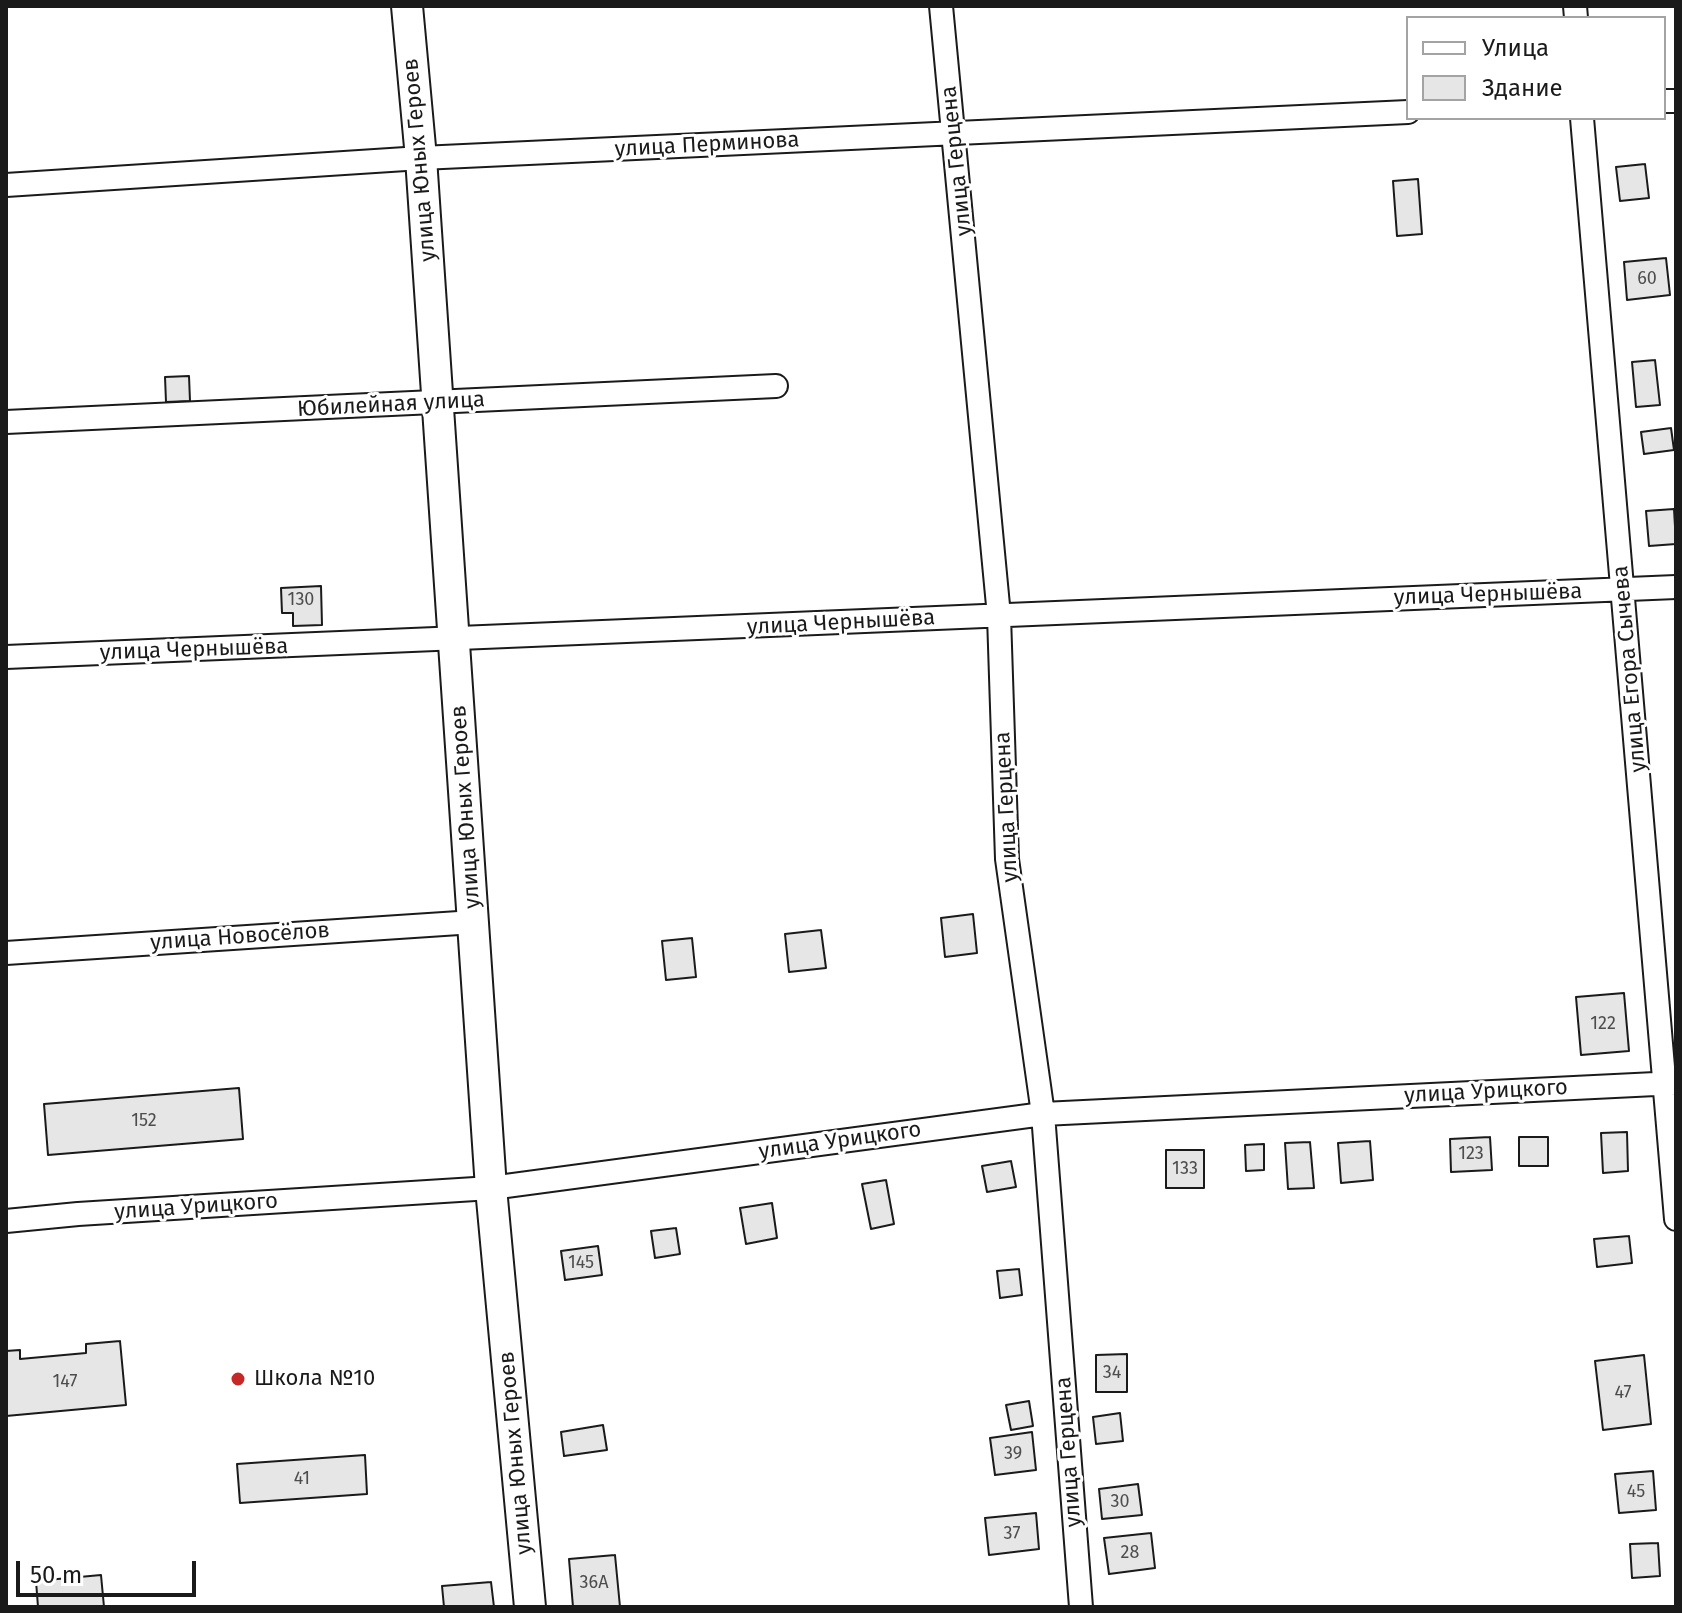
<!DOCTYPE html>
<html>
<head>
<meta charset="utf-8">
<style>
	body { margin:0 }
	#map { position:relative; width:1682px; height:1613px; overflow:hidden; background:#fff; font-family:"Fira Sans",sans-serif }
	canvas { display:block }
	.frame { position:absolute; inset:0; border:8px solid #1a1a1a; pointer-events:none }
	.legend { position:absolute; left:1406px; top:16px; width:260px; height:104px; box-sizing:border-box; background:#fff; border:2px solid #a3a3a3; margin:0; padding:10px 14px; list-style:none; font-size:24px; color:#1a1a1a }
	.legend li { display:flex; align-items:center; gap:16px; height:40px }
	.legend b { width:40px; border:2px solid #a3a3a3 }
	.scale { position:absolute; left:16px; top:1561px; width:180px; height:36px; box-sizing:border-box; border:4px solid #1a1a1a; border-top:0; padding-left:10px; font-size:24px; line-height:28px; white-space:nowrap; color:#1a1a1a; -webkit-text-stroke:6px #fff; paint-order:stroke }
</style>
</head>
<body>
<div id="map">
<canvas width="1682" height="1613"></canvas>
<div class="frame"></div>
<ul class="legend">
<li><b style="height:10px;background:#fff"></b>Улица</li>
<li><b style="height:22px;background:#e6e6e6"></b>Здание</li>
</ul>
<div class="scale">50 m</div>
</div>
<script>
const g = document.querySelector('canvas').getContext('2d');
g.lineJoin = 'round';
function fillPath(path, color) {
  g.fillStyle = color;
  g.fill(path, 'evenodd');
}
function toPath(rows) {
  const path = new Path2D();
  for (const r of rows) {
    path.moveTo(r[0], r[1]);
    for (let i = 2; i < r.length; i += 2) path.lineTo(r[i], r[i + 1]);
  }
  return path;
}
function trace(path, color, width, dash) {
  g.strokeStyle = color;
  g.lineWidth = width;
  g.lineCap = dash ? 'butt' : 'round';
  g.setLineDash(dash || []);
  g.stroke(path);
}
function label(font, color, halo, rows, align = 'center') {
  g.font = font + ' "Fira Sans",sans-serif';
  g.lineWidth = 6;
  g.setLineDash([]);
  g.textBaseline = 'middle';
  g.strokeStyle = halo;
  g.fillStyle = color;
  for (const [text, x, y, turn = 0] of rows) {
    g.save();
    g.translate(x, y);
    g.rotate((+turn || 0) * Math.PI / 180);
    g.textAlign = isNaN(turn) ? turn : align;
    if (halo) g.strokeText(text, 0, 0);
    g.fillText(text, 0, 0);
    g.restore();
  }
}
const building = toPath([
	[1645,164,1649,198,1620,201,1616,167,1645,164],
	[1418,179,1422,234,1397,236,1393,181,1418,179],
	[1666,258,1670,295,1627,300,1624,262,1666,258],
	[1655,360,1660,405,1636,407,1632,362,1655,360],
	[189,376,190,401,166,402,165,377,189,376],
	[1671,428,1674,450,1644,454,1641,432,1671,428],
	[1674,509,1676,544,1649,546,1646,511,1674,509],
	[321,586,322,625,293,626,293,613,282,613,281,588,321,586],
	[973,914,977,953,945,957,941,918,973,914],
	[821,930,826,968,789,972,785,934,821,930],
	[692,938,696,977,666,980,662,941,692,938],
	[1624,993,1629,1051,1581,1055,1576,997,1624,993],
	[239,1088,243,1139,48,1155,44,1104,239,1088],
	[1627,1132,1628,1171,1603,1173,1601,1133,1627,1132],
	[1490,1137,1492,1170,1451,1172,1450,1139,1490,1137],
	[1519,1137,1548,1137,1548,1166,1519,1166,1519,1137],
	[1370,1141,1373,1180,1341,1183,1338,1143,1370,1141],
	[1310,1142,1314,1188,1288,1189,1285,1143,1310,1142],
	[1264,1144,1264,1170,1246,1171,1245,1145,1264,1144],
	[1166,1150,1204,1150,1204,1188,1166,1188,1166,1150],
	[1011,1161,1016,1187,987,1192,982,1166,1011,1161],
	[886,1180,894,1224,871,1229,862,1184,886,1180],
	[772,1203,777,1238,746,1244,740,1208,772,1203],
	[676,1228,680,1254,655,1258,651,1231,676,1228],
	[1629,1236,1632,1263,1597,1267,1594,1239,1629,1236],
	[598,1246,602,1275,565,1280,561,1251,598,1246],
	[1019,1269,1022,1295,1000,1298,997,1271,1019,1269],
	[120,1341,126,1405,6,1416,6,1351,20,1350,20,1359,86,1353,86,1344,120,1341],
	[1127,1354,1127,1392,1096,1392,1096,1355,1127,1354],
	[1644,1355,1651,1424,1603,1430,1595,1361,1644,1355],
	[1029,1401,1033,1426,1011,1430,1006,1405,1029,1401],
	[1120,1413,1123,1441,1096,1444,1093,1417,1120,1413],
	[603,1425,607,1450,564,1456,561,1432,603,1425],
	[1032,1432,1036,1470,995,1475,990,1438,1032,1432],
	[365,1455,367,1494,240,1503,237,1464,365,1455],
	[1653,1471,1656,1510,1619,1513,1615,1474,1653,1471],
	[1138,1484,1142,1515,1102,1519,1099,1489,1138,1484],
	[1036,1513,1039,1549,989,1555,985,1518,1036,1513],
	[1151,1533,1155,1568,1109,1574,1104,1538,1151,1533],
	[1658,1543,1660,1576,1632,1578,1630,1544,1658,1543],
	[615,1555,620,1607,573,1607,569,1559,615,1555],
	[101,1575,104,1607,38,1607,36,1581,101,1575],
	[491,1582,494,1607,444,1607,442,1586,491,1582]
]);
const street = toPath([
	[941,6,999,616,1007,859,1043,1114,1081,1607],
	[1575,6,1576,18],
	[1664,101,1676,101],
	[1582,118,1676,1219],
	[6,185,421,158,1408,112],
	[6,422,776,386],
	[6,657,1676,587],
	[6,953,474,922],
	[6,1221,78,1214,491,1188,1043,1114,1676,1083]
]);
const secondary = toPath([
	[407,6,421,158,491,1188,530,1607]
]);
const markers = [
	[238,1379,8,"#c62828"]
];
const numberNames = [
	["60",1647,279],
	["130",301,600],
	["122",1603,1024],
	["152",144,1121],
	["123",1471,1154],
	["133",1185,1169],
	["145",581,1263],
	["34",1112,1373],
	["147",65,1382],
	["47",1623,1393],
	["39",1013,1454],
	["41",302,1479],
	["45",1636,1492],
	["30",1120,1502],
	["37",1012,1534],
	["28",1130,1553],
	["36А",594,1583]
];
const streetNames = [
	["улица Перминова",707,145,-3],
	["улица Юных Героев",420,160,-95],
	["улица Герцена",957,161,-96],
	["Юбилейная улица",391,405,-3],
	["улица Чернышёва",1488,595,-2],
	["улица Чернышёва",841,623,-3],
	["улица Чернышёва",194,650,-2],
	["улица Егора Сычева",1630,669,-95],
	["улица Юных Героев",466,807,-94],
	["улица Герцена",1007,807,-93],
	["улица Новосёлов",240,937,-4],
	["улица Урицкого",1486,1092,-3],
	["улица Урицкого",840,1141,-8],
	["улица Урицкого",196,1207,-4],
	["улица Герцена",1069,1452,-94],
	["улица Юных Героев",516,1453,-95]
];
const poiNames = [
	["Школа №10",254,1379]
];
fillPath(building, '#e6e6e6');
trace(building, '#1a1a1a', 2);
trace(street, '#1a1a1a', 26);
trace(secondary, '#1a1a1a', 34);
trace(street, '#fff', 22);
trace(secondary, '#fff', 30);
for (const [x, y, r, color] of markers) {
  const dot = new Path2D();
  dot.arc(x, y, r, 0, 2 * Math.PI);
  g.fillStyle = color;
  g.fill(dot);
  trace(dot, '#fff', 3);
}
label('18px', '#4d4d4d', null, numberNames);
label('22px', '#1a1a1a', '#fff', streetNames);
label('22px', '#1a1a1a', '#fff', poiNames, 'left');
</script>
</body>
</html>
